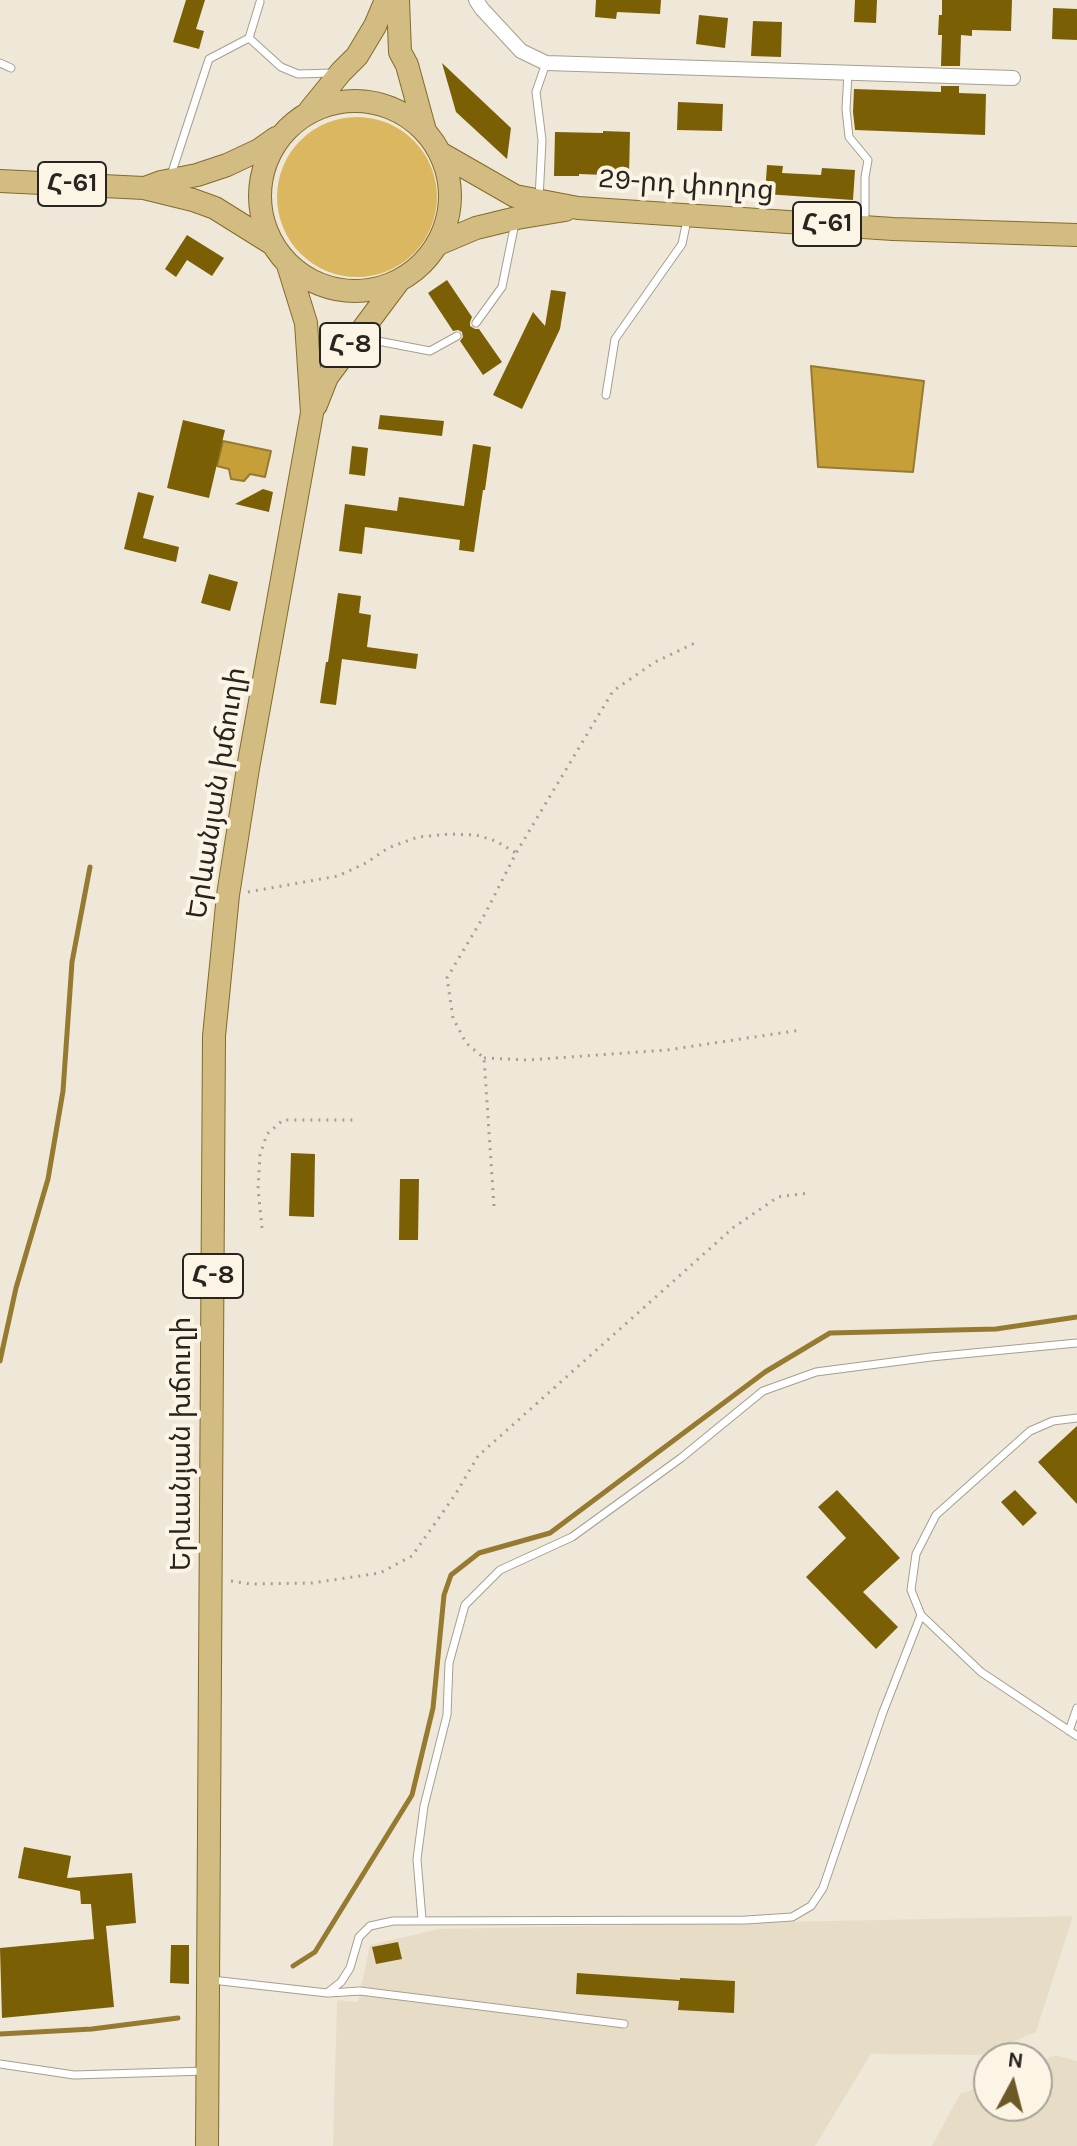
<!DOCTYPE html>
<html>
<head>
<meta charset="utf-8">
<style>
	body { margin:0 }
	#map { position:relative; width:1077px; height:2146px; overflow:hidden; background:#efe8d9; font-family:Karla,sans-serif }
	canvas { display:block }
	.north { position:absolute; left:973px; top:2042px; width:80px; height:80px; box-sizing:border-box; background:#fcf5e6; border:2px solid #a7a296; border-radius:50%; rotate:7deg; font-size:22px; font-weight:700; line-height:32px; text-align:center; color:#27251f }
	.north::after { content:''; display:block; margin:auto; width:28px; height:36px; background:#6c5927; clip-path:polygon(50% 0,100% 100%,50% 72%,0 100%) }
</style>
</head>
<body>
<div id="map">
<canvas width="1077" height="2146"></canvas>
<div class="north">N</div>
</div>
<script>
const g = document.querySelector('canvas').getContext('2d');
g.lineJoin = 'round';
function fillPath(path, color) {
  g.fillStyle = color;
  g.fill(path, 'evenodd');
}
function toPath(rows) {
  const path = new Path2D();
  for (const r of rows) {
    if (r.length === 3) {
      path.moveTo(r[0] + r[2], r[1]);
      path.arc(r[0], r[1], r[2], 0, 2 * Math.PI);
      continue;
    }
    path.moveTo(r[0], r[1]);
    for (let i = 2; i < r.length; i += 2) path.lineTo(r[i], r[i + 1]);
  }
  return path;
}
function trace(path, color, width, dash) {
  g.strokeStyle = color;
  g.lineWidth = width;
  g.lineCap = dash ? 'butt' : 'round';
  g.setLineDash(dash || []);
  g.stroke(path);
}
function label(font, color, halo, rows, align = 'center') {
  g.font = font + ' Karla,"Noto Sans Armenian",sans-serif';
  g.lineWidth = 8;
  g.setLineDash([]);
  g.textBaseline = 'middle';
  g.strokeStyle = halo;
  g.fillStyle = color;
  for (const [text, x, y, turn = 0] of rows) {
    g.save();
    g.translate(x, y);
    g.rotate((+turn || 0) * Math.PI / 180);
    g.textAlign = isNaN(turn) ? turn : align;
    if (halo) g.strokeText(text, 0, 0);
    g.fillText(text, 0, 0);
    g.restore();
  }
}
const built = toPath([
	[1073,1916,1036,2032,982,2055,871,2054,815,2146,333,2146,337,2000,358,2002,370,1945,439,1929],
	[1056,2055,1077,2061,1077,2146,932,2146,960,2094,989,2083,989,2106,1037,2106,1037,2063]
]);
const green = toPath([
	[357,197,80]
]);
const water = toPath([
	[811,366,924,381,913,472,818,467,811,366],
	[223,441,271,451,265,477,250,474,244,481,231,479,229,469,217,466,223,441]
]);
const stream = toPath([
	[0,1361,16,1288,48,1179,63,1091,72,962,90,867],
	[293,1966,315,1952,412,1795,433,1708,444,1595,451,1575,479,1553,550,1533,765,1372,830,1333,996,1329,1077,1317],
	[0,2034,92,2029,178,2018]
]);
const building = toPath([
	[186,0,205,0,196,29,204,31,199,49,173,42],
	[596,0,661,0,660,14,617,12,616,19,595,17],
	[855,0,877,0,876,23,854,22],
	[942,0,1012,0,1011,31,972,30,972,36,961,35,960,66,941,66,942,35,938,35,939,15,942,15],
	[1053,8,1077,9,1077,40,1052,39],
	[699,15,728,18,725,48,696,44],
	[753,21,782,22,781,57,751,56],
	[442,63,511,128,507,159,456,112],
	[941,86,959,86,959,93,986,94,985,135,855,130,853,112,854,89,941,92],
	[678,102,723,104,722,131,677,130],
	[603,131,630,132,629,176,579,174,579,176,554,176,555,132,603,133],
	[767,165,783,166,782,173,821,175,822,168,855,170,853,200,765,194],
	[187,235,224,258,212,276,187,260,176,277,165,269],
	[447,280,472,317,470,322,470,326,475,329,479,329,502,362,483,375,460,341,463,337,462,332,458,330,453,331,428,293],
	[551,290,566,292,560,329,522,409,493,395,533,312,545,326],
	[380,415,444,421,442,436,378,429],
	[183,420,225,430,209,498,167,488],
	[473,444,491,447,485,490,483,490,474,552,459,550,460,540,365,527,362,554,339,551,345,504,397,511,399,497,464,506],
	[352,446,368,448,365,476,349,474],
	[263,489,273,492,269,512,235,504],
	[138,492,154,496,143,538,179,547,176,562,124,549],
	[209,574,238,582,230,611,201,603],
	[338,593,361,596,359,613,371,615,367,647,418,654,416,669,342,659,336,705,320,703,326,662,328,662],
	[291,1153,315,1154,314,1217,289,1216],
	[400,1179,419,1179,418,1240,399,1240],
	[1077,1426,1077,1504,1038,1462],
	[837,1490,900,1558,863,1592,898,1627,876,1649,806,1577,846,1538,818,1507],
	[1015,1490,1037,1513,1023,1526,1001,1502],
	[24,1847,71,1856,67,1878,132,1873,136,1923,106,1926,114,2007,2,2018,0,1948,94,1939,91,1904,81,1904,80,1891,18,1878],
	[398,1942,402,1959,376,1964,372,1947],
	[171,1945,189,1945,189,1984,170,1983],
	[577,1973,680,1980,680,1978,735,1981,734,2013,678,2010,679,2001,576,1994]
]);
const path = toPath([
	[248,892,338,876,366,863,388,848,418,837,450,834,476,835,496,841,516,853],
	[484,1058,528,1060,667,1050,801,1030],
	[494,1206,484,1058,466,1043,453,1018,447,978,485,914,516,853,613,691,655,662,697,642],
	[262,1228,258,1189,260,1155,267,1134,283,1120,355,1120],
	[231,1581,250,1584,312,1583,380,1573,412,1556,455,1495,478,1456,734,1227,778,1197,808,1193]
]);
const lane = toPath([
	[249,38,281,67,298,74,333,73],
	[0,63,11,68],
	[848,73,846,109,849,137,868,160,865,177,865,223],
	[171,175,209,59,249,38,260,2],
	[539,199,542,140,536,92,546,63],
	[476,323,502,287,515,223],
	[362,338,430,351,457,336],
	[606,395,615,339,682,244,687,220],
	[1077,1418,1053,1421,1030,1431,936,1515,916,1554,911,1590,921,1615,981,1672,1077,1736],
	[1069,1731,1077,1708],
	[422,1919,417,1859,424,1806,447,1715,449,1663,465,1605,500,1570,572,1537,681,1458,763,1391,816,1372,931,1357,1077,1343],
	[212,1980,327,1993,341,1982,350,1968,359,1937,370,1926,393,1921,746,1920,792,1917,811,1906,823,1888,883,1712,921,1615],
	[329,1993,360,1991,624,2024],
	[0,2064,74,2075,206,2071]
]);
const street = toPath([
	[476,0,482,9,521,51,546,63,1013,78]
]);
const primary = toPath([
	[398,0,400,52,407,65,425,131],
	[355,196,95],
	[310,110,341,72,357,56,375,26,386,0],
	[440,153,515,196,578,208,893,229,1077,235],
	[0,181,144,188,193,200,215,208,271,243],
	[145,188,161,182,197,175,227,165,259,150,276,138],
	[438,244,476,228,517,218,565,210],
	[316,405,327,377,398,282],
	[207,2146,214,1036,228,895,248,768,312,413,306,323,288,265]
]);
const shields = [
	[72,184,68],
	[827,224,68],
	[350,345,60],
	[213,1276,60]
];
const shieldNames = [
	["Հ-61",72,184],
	["Հ-61",827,224],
	["Հ-8",350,345],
	["Հ-8",213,1276]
];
const streetNames = [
	["29-րդ փողոց",686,185,4],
	["Երևանյան խճուղի",217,793,-81],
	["Երևանյան խճուղի",182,1444,-90]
];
fillPath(built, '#e7ddc7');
fillPath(green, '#dbb760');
fillPath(water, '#c69f38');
trace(water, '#967a30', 2);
trace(stream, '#967a30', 5);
fillPath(building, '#7b5f04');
trace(lane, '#a59f90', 9);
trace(street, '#a59f90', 16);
trace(primary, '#836b29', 24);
trace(path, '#a49f94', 3, [2, 6]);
trace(lane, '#fff', 7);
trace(street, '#fff', 14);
trace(primary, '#d3bc82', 22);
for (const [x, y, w] of shields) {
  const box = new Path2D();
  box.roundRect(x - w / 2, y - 22, w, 44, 6);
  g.fillStyle = '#fcf5e6';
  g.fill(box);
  trace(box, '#27251f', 2);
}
label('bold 26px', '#27251f', null, shieldNames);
label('28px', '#27251f', '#fcf5e6', streetNames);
</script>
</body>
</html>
